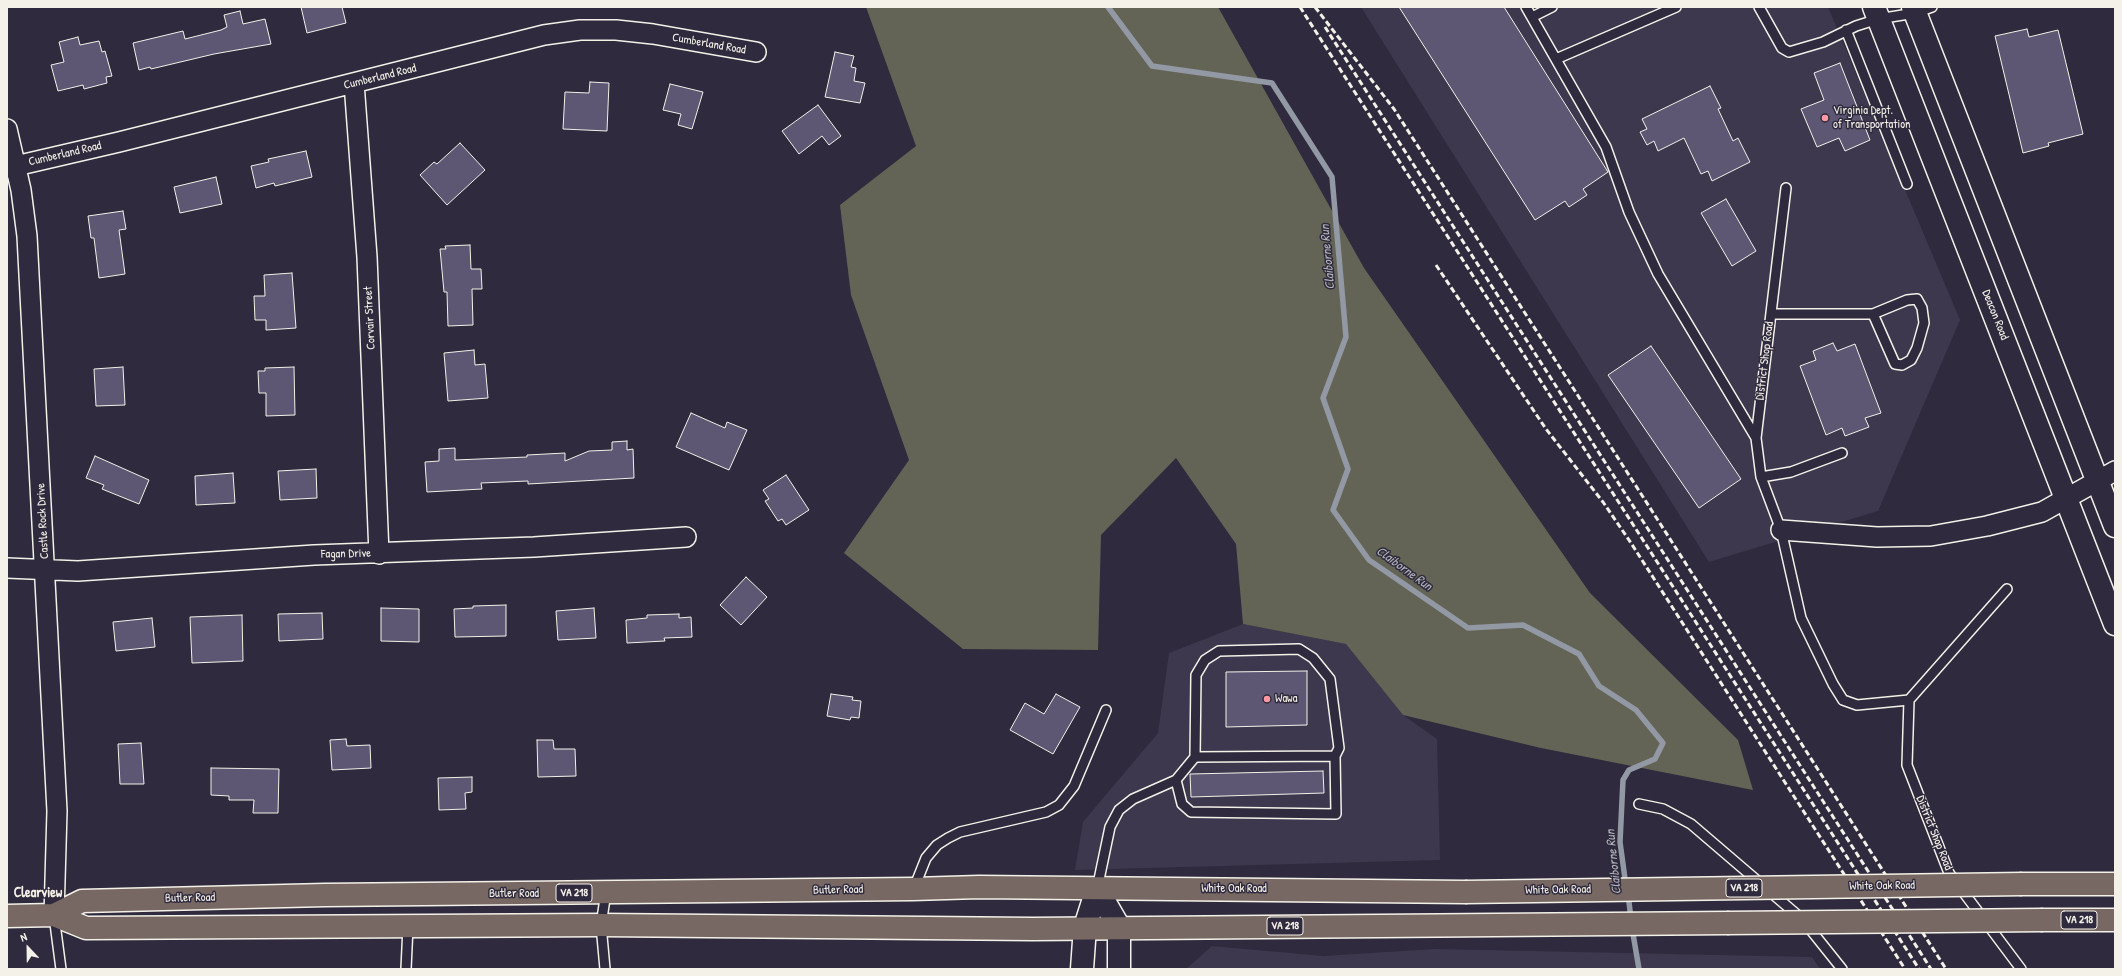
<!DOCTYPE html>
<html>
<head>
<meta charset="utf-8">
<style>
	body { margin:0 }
	#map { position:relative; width:2122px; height:976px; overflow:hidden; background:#2f2a3d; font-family:"Patrick Hand",sans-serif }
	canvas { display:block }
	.frame { position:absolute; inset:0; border:8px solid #f4f1e8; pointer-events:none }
	.north { position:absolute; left:8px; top:928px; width:40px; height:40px; -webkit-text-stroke:3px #2f2a3d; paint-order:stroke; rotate:338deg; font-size:11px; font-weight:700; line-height:16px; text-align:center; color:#f4f1e8 }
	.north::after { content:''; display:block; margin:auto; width:14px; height:18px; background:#f4f1e8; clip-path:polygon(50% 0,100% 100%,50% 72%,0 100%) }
</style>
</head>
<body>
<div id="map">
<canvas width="2122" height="976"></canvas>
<div class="frame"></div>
<div class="north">N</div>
</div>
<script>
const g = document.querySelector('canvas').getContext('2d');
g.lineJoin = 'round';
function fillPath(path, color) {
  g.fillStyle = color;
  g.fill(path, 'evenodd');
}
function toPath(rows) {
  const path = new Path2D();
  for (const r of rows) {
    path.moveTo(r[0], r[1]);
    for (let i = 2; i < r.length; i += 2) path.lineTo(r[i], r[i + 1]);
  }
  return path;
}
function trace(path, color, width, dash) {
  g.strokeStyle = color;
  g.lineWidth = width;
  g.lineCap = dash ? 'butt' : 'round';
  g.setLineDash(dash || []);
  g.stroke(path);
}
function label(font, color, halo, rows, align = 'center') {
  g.font = font + ' "Patrick Hand",sans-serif';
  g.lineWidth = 3;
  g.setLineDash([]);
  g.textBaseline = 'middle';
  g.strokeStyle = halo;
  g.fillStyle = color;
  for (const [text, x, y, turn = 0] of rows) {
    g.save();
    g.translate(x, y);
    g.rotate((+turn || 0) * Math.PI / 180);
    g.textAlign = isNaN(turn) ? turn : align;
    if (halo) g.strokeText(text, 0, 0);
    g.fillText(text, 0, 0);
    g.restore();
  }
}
const built = toPath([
	[1361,7,1828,7,1960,320,1878,511,1709,562],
	[1243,624,1346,644,1403,715,1437,739,1440,860,1075,870,1083,822,1158,733,1169,653],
	[1212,946,1323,956,1436,949,1812,957,1820,969,1186,969]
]);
const green = toPath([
	[866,7,1218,7,1364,268,1590,593,1738,740,1753,790,1541,748,1403,715,1346,644,1243,624,1236,544,1176,458,1101,535,1098,650,963,649,844,553,909,460,851,295,840,205,916,146]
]);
const stream = toPath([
	[1108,7,1152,66,1272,83,1332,177,1346,337,1323,398,1348,469,1333,510,1369,560,1468,628,1523,625,1579,654,1599,686,1636,710,1663,743,1655,759,1629,770,1623,780,1620,842,1626,886],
	[1628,894,1631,919],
	[1632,928,1639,969]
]);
const building = toPath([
	[301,7,342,7,346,23,307,33,301,7],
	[1399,7,1504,7,1608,172,1583,189,1587,195,1569,207,1565,201,1535,220,1399,7],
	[240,11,243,24,265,19,271,44,214,54,151,69,150,67,139,70,133,43,183,31,185,39,221,30,227,27,224,15,240,11],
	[2027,29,2029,37,2058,30,2083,134,2048,143,2049,146,2023,153,1995,36,2027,29],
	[78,37,80,45,99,41,102,52,105,51,112,76,106,77,107,83,84,89,83,85,58,91,51,65,64,62,59,42,78,37],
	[835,52,854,56,851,67,856,68,854,81,865,83,860,103,825,97,835,52],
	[1840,63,1870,140,1845,151,1839,138,1817,147,1801,109,1824,100,1814,73,1840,63],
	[590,82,609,83,607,131,563,129,565,92,589,93,590,82],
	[670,84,703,92,692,129,678,125,681,114,663,110,670,84],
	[1710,86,1721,108,1718,109,1733,141,1738,138,1750,162,1712,181,1708,171,1701,174,1684,138,1658,151,1654,141,1647,145,1640,132,1647,129,1642,119,1710,86],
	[818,105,841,136,829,145,822,136,799,154,782,131,818,105],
	[460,143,485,170,447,205,420,175,434,162,437,164,460,143],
	[306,151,312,177,275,186,274,183,256,188,251,166,269,162,268,159,306,151],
	[216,177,222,204,180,213,174,187,216,177],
	[1726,199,1756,251,1732,266,1701,213,1726,199],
	[123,211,126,229,119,230,125,274,99,278,94,238,91,238,88,216,123,211],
	[470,245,471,269,481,269,482,289,472,289,473,325,448,326,447,292,444,292,440,249,446,249,445,246,470,245],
	[292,273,296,328,266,330,266,320,255,320,254,296,265,296,264,275,292,273],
	[1833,343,1837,351,1855,344,1881,413,1865,418,1869,427,1845,436,1842,428,1826,435,1800,366,1816,360,1813,351,1833,343],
	[1651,346,1741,479,1699,508,1608,375,1651,346],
	[474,350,475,365,485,364,488,398,448,401,444,353,474,350],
	[123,367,125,405,96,406,94,369,123,367],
	[294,367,295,415,266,416,266,393,259,393,258,371,265,371,265,368,294,367],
	[691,413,725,428,727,422,747,430,729,470,676,447,691,413],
	[627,441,627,450,633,449,634,478,528,484,528,481,481,483,482,489,427,492,425,462,439,461,439,449,455,448,455,460,527,457,527,455,565,453,565,461,589,451,612,450,612,442,627,441],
	[95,456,149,480,139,504,102,489,104,485,86,478,95,456],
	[316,469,317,498,280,500,278,471,316,469],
	[233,473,235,503,196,505,195,476,233,473],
	[786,475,809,510,786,525,782,519,778,521,765,501,769,499,763,490,786,475],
	[746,577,767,597,741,625,720,605,746,577],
	[506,605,506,636,455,637,454,609,473,608,473,606,506,605],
	[381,608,419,609,419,642,381,641,381,608],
	[594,608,596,638,558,640,556,611,594,608],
	[322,613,323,639,279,641,278,614,322,613],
	[679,614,679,618,691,617,692,637,664,638,665,641,627,643,626,620,647,618,647,615,679,614],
	[242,615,243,661,192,663,190,617,242,615],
	[152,618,155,647,116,651,113,622,152,618],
	[1307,671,1307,725,1226,727,1226,672,1307,671],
	[831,694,853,697,852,700,861,701,859,718,851,717,850,720,827,716,831,694],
	[1056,694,1080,707,1053,754,1010,730,1025,703,1044,714,1056,694],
	[346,739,347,746,370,745,371,768,332,770,330,740,346,739],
	[537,740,553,740,554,749,575,749,576,776,538,777,537,740],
	[141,743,144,784,120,784,118,744,141,743],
	[211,768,279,769,278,813,253,813,254,800,229,800,229,796,211,795,211,768],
	[1323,771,1324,793,1191,797,1190,774,1323,771],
	[472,777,472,792,465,793,466,809,439,810,438,778,472,777]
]);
const lane = toPath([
	[1526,7,1606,147,1629,212,1658,274,1756,438],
	[1759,7,1782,48,1789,52,1823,42,1856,26,1878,19,1915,13,1932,7],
	[1532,17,1552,7],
	[1846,30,1907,184],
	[1556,59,1676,7],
	[1786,188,1756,438,1761,477,1781,530,1801,618,1833,684,1843,700,1857,705,1909,700],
	[1771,314,1873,314,1907,300,1917,299,1922,308,1924,323,1917,348,1911,360,1902,365,1895,364,1873,314],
	[1761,477,1791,472,1842,453],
	[2007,589,1909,700,1907,765,1949,873,2021,969],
	[1176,780,1182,804,1191,812,1336,814,1335,756],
	[1639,804,1663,809,1691,824,1802,919,1842,969],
	[914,888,926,858,937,845,948,838,960,832,1046,812,1059,805,1074,786,1106,710],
	[1097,889,1110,827,1119,810,1133,799,1176,780,1195,757,1196,675,1205,660,1219,651,1299,649,1313,658,1330,679,1339,748,1335,756,1195,757],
	[54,916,61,969],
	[406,969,408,926],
	[605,969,601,925,606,892]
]);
const street = toPath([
	[354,83,367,257,379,554],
	[7,129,21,190,27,236,57,811,54,915],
	[7,168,119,142,544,35,580,30,616,30,653,34,756,52],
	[1781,530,1877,537,1931,536,1987,526,2042,512,2115,471],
	[7,568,78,571,314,555,534,547,686,537]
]);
const secondary = toPath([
	[1874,7,2115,624],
	[1913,7,2115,526],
	[1097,889,1119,927,1119,969],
	[1082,969,1085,927,1097,889]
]);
const primary = toPath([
	[2022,884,2115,884],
	[54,915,82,901,325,895,913,889,979,887,1465,892],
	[7,916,54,915,86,928,601,925,1033,929,1727,923],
	[2043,920,2115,920]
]);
const rail = toPath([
	[1300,7,1919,969],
	[1315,7,1394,109,1946,969],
	[1325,27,1931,969],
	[1436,265,1546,429,1603,502,1631,543,1905,969]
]);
const primaryBridge = toPath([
	[1465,892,2022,884],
	[1727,923,2043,920]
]);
const markers = [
	[1825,118,4,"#ff9aa2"],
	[1267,699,4,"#ff9aa2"]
];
const shields = [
	[1744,888,36],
	[574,893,36],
	[2079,920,36],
	[1285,926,36]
];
const shieldNames = [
	["VA 218",1744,888],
	["VA 218",574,893],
	["VA 218",2079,920],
	["VA 218",1285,926]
];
const streetNames = [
	["Cumberland Road",709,44,10],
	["Cumberland Road",380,77,-14],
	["Cumberland Road",65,154,-13],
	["Deacon Road",1995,315,68],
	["Corvair Street",370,318,-93],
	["District Shop Road",1765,361,-83],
	["Castle Rock Drive",43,521,-93],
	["Fagan Drive",346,554,-1],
	["District Shop Road",1934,833,68],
	["White Oak Road",1882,886,-1],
	["White Oak Road",1234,889],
	["Butler Road",838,890,-1],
	["White Oak Road",1558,890,-1],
	["Butler Road",514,894],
	["Butler Road",190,898,-1]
];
const poiNames = [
	["Virginia Dept.",1833,111],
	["of Transportation",1833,125],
	["Wawa",1275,699]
];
const waterNames = [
	["Claiborne Run",1328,257,-95],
	["Claiborne Run",1404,569,36],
	["Claiborne Run",1614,862,-96]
];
const quarterNames = [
	["Clearview",38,893]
];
fillPath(built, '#3d384e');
fillPath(green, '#646456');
trace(stream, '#9299a5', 5.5);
fillPath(building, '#5e5774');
trace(building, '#f4f1e8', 1);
trace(lane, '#f4f1e8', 12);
trace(street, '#f4f1e8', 22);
trace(secondary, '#f4f1e8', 25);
trace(primary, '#f4f1e8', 25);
trace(lane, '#2f2a3d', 9);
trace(street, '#2f2a3d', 19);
trace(secondary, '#2f2a3d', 22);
trace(primary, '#776864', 22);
trace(rail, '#f4f1e8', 3, [6, 3]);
trace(primaryBridge, '#f4f1e8', 25, []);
trace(primaryBridge, '#776864', 22);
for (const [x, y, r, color] of markers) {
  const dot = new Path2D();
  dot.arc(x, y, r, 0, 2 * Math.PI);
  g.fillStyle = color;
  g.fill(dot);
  trace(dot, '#2f2a3d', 1.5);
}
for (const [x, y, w] of shields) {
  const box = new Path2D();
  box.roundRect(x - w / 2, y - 9, w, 18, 3);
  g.fillStyle = '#2f2a3d';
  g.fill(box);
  trace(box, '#f4f1e8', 1);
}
label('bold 11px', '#f4f1e8', null, shieldNames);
label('12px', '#f4f1e8', '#2f2a3d', streetNames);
label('12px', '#f4f1e8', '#2f2a3d', poiNames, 'left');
label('italic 13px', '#b2b6bc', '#2f2a3d', waterNames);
label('bold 14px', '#f4f1e8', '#2f2a3d', quarterNames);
</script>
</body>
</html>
